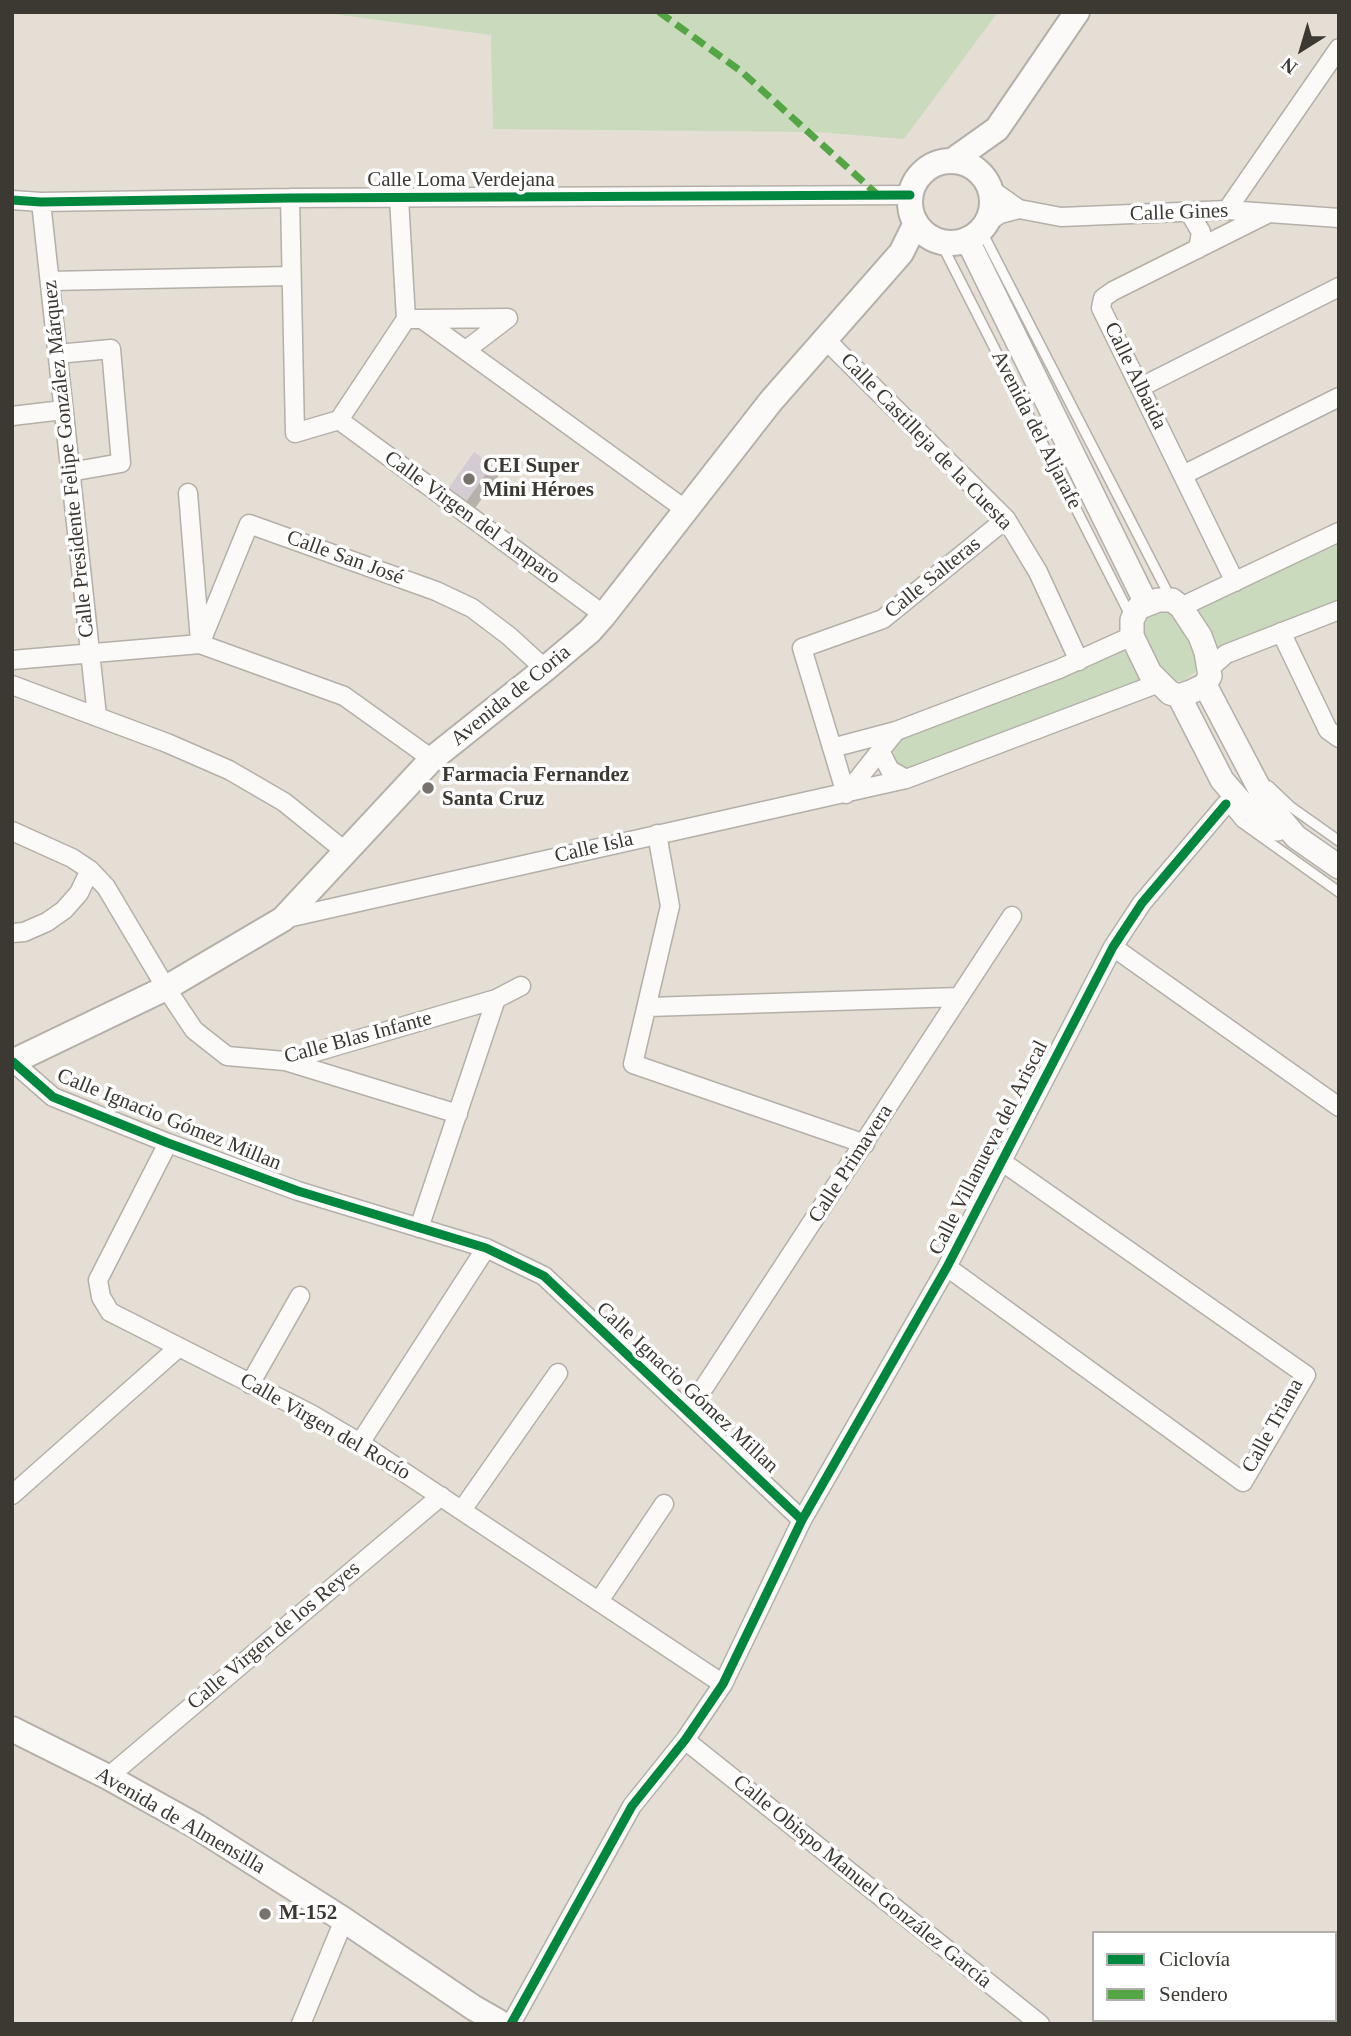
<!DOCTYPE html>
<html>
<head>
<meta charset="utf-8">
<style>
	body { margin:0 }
	#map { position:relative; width:1351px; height:2036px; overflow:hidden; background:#e4ded5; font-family:"Times New Roman",serif }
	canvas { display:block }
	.frame { position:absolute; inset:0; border:14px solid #3c3832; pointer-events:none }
	.legend { position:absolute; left:1092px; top:1931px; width:245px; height:91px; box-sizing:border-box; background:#fff; border:2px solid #b1afad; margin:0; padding:9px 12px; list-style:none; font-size:21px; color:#3c3832 }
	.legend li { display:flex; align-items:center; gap:14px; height:35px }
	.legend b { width:35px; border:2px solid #b1afad }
	.north { position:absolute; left:1267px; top:14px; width:70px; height:70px; -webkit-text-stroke:5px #fff; paint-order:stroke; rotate:217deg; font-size:19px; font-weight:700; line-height:28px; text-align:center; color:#3c3832 }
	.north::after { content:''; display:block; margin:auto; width:24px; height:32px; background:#3c3832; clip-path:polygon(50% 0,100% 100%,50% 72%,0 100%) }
</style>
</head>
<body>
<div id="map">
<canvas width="1351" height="2036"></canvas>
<div class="frame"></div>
<ul class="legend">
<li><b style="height:9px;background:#00873e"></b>Ciclovía</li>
<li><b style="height:9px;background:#54a644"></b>Sendero</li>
</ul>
<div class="north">N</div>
</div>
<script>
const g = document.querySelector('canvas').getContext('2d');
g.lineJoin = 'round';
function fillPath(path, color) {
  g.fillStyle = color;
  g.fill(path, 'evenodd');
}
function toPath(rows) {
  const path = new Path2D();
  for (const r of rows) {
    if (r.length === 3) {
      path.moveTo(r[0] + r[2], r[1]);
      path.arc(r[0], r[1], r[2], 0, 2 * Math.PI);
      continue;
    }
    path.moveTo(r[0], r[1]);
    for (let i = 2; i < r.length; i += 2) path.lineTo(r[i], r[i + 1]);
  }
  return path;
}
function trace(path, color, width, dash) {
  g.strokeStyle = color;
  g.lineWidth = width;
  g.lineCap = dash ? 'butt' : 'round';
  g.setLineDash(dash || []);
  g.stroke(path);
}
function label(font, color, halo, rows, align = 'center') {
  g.font = font + ' "Times New Roman",serif';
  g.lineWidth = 7;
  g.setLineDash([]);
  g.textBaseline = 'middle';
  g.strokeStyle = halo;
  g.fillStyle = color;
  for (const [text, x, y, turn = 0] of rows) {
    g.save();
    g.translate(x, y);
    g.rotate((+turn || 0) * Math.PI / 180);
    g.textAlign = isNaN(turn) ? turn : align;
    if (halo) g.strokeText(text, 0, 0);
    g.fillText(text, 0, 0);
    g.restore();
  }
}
const green = toPath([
	[318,12,998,12,904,139,817,132,493,129,491,35],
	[1339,541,1339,604,1221,651,1217,649,1209,627,1198,613,1198,607],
	[1165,610,1176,617,1195,648,1198,663,1195,672,1184,681,1172,681,1164,676,1144,642,1142,629,1146,618,1156,611],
	[1127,646,1148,680,910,770,899,767,892,762,889,749,902,737,1060,677]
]);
const shadow = toPath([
	[475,455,499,475,473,511,456,499]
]);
const building = toPath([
	[474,452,492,465,464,505,446,492]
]);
const service = toPath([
	[981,230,1171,599],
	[940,241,1131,617],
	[1269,786,1291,807,1339,841],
	[1226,804,1241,822,1339,892]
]);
const minor = toPath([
	[989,188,1019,209],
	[290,198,295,433,339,420,406,319,399,198],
	[12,200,41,202,290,198,910,195],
	[41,202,97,716],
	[1227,210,1339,48],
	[1189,212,1201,232,1198,249],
	[985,224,1000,214,1019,209,1061,217,1227,210,1339,218],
	[50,281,291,276],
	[406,319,422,319,686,510],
	[422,319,508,318,466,350],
	[825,339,1006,519,1038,572,1079,661],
	[57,354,111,349,121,463,70,472],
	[1141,387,1339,287],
	[12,416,63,410],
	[339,420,604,615],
	[1183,475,1339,397],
	[188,493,200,641],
	[1235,582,1101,308,1103,298,1113,291,1267,214],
	[1181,607,1339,532],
	[1281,632,1328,730,1339,738],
	[1132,636,1059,669,896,731,880,751,890,770,906,779,1159,683],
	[200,644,249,524,436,591,472,608,509,636,545,669],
	[12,660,200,644,344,696,432,759],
	[1209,669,1226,654,1339,610],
	[12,685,167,743,229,770,284,802,346,852],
	[832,748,896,731],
	[846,794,802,648,883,619,1006,519],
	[846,794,880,751],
	[12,831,72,858,90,870,106,887,166,988,194,1030,227,1056,285,1061,496,999],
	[657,834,670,906,633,1064,865,1144],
	[283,919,906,779],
	[12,933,24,932,47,922,64,910,79,893,90,870],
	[1113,947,1339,1107],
	[648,1007,959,997],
	[285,1061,458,1114],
	[13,1062,53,1097,168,1143,298,1191,486,1248,544,1276,802,1520],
	[168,1143,98,1280,101,1297,110,1312,311,1414,360,1443,723,1684],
	[419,1228,496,999,521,986],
	[947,1267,1243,1482,1306,1375,1001,1161],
	[250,1384,300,1296],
	[688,1412,1012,916],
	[360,1443,486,1248],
	[12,1495,179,1347],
	[462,1510,558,1373],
	[599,1601,664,1504],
	[685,1740,1040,2024],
	[108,1777,441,1496],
	[301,2024,344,1920],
	[511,2024,632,1806,685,1740,723,1684,802,1520,947,1267,1113,947,1142,903,1226,804]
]);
const tertiary = toPath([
	[967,239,1146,603],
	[1158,600,1172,600,1181,607,1200,636,1206,652,1210,676,1205,685,1191,692,1179,696,1170,693,1150,673,1132,636,1132,620,1138,608,1158,600],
	[1205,685,1267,803,1296,837,1339,867],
	[1179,696,1222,780,1241,802,1277,829]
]);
const secondary = toPath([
	[952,161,997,129,1077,12],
	[951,202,41],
	[12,1062,166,988,283,919,432,759,545,669,590,631,604,615,771,401,901,253,916,223],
	[12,1729,108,1777,196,1826,344,1920,474,2008,502,2024],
	[1322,2024,1339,2022]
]);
const quiet = toPath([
	[659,12,742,72,879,196]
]);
const cycleway = toPath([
	[12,200,41,202,290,198,910,195],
	[13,1062,53,1097,168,1143,298,1191,486,1248,544,1276,802,1520],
	[511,2024,632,1806,685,1740,723,1684,802,1520,947,1267,1113,947,1142,903,1226,804]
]);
const markers = [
	[469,479,7,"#77726b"],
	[428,788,7,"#77726b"],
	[265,1914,7,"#77726b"]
];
const streetNames = [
	["Calle Loma Verdejana",461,180],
	["Calle Gines",1179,213,-2],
	["Calle Albaida",1135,376,64],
	["Avenida del Aljarafe",1036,430,63],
	["Calle Castilleja de la Cuesta",926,442,46],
	["Calle Presidente Felipe González Márquez",69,459,-96],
	["Calle Virgen del Amparo",472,518,36],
	["Calle San José",345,558,20],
	["Calle Salteras",933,578,-39],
	["Avenida de Coria",511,696,-39],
	["Calle Isla",594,848,-13],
	["Calle Blas Infante",358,1038,-15],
	["Calle Ignacio Gómez Millan",169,1120,22],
	["Calle Villanueva del Ariscal",989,1148,-63],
	["Calle Primavera",851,1164,-57],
	["Calle Ignacio Gómez Millan",687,1388,43],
	["Calle Triana",1273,1426,-61],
	["Calle Virgen del Rocío",325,1427,30],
	["Calle Virgen de los Reyes",274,1636,-40],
	["Avenida de Almensilla",180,1821,30],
	["Calle Obispo Manuel González García",862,1882,39]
];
const poiNames = [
	["CEI Super",483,467],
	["Mini Héroes",483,491],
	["Farmacia Fernandez",442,776],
	["Santa Cruz",442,800],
	["M-152",279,1914]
];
fillPath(green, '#cadbbd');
fillPath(shadow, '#0003');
fillPath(building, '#d5cbd3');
trace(service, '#b4afa8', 12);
trace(minor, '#b4afa8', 21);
trace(tertiary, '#b4afa8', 26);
trace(secondary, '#b4afa8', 28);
trace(service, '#fbfaf9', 9);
trace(minor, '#fbfaf9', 18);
trace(tertiary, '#fbfaf9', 23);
trace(secondary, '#fbfaf9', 24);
trace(quiet, '#54a644', 7, [14, 7]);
trace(cycleway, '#00873e', 9);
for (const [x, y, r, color] of markers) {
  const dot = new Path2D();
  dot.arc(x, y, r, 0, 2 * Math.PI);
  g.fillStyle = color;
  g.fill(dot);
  trace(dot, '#fff', 2.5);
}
label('21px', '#3c3832', '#fff', streetNames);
label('bold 21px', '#3c3832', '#fff', poiNames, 'left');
</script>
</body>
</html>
